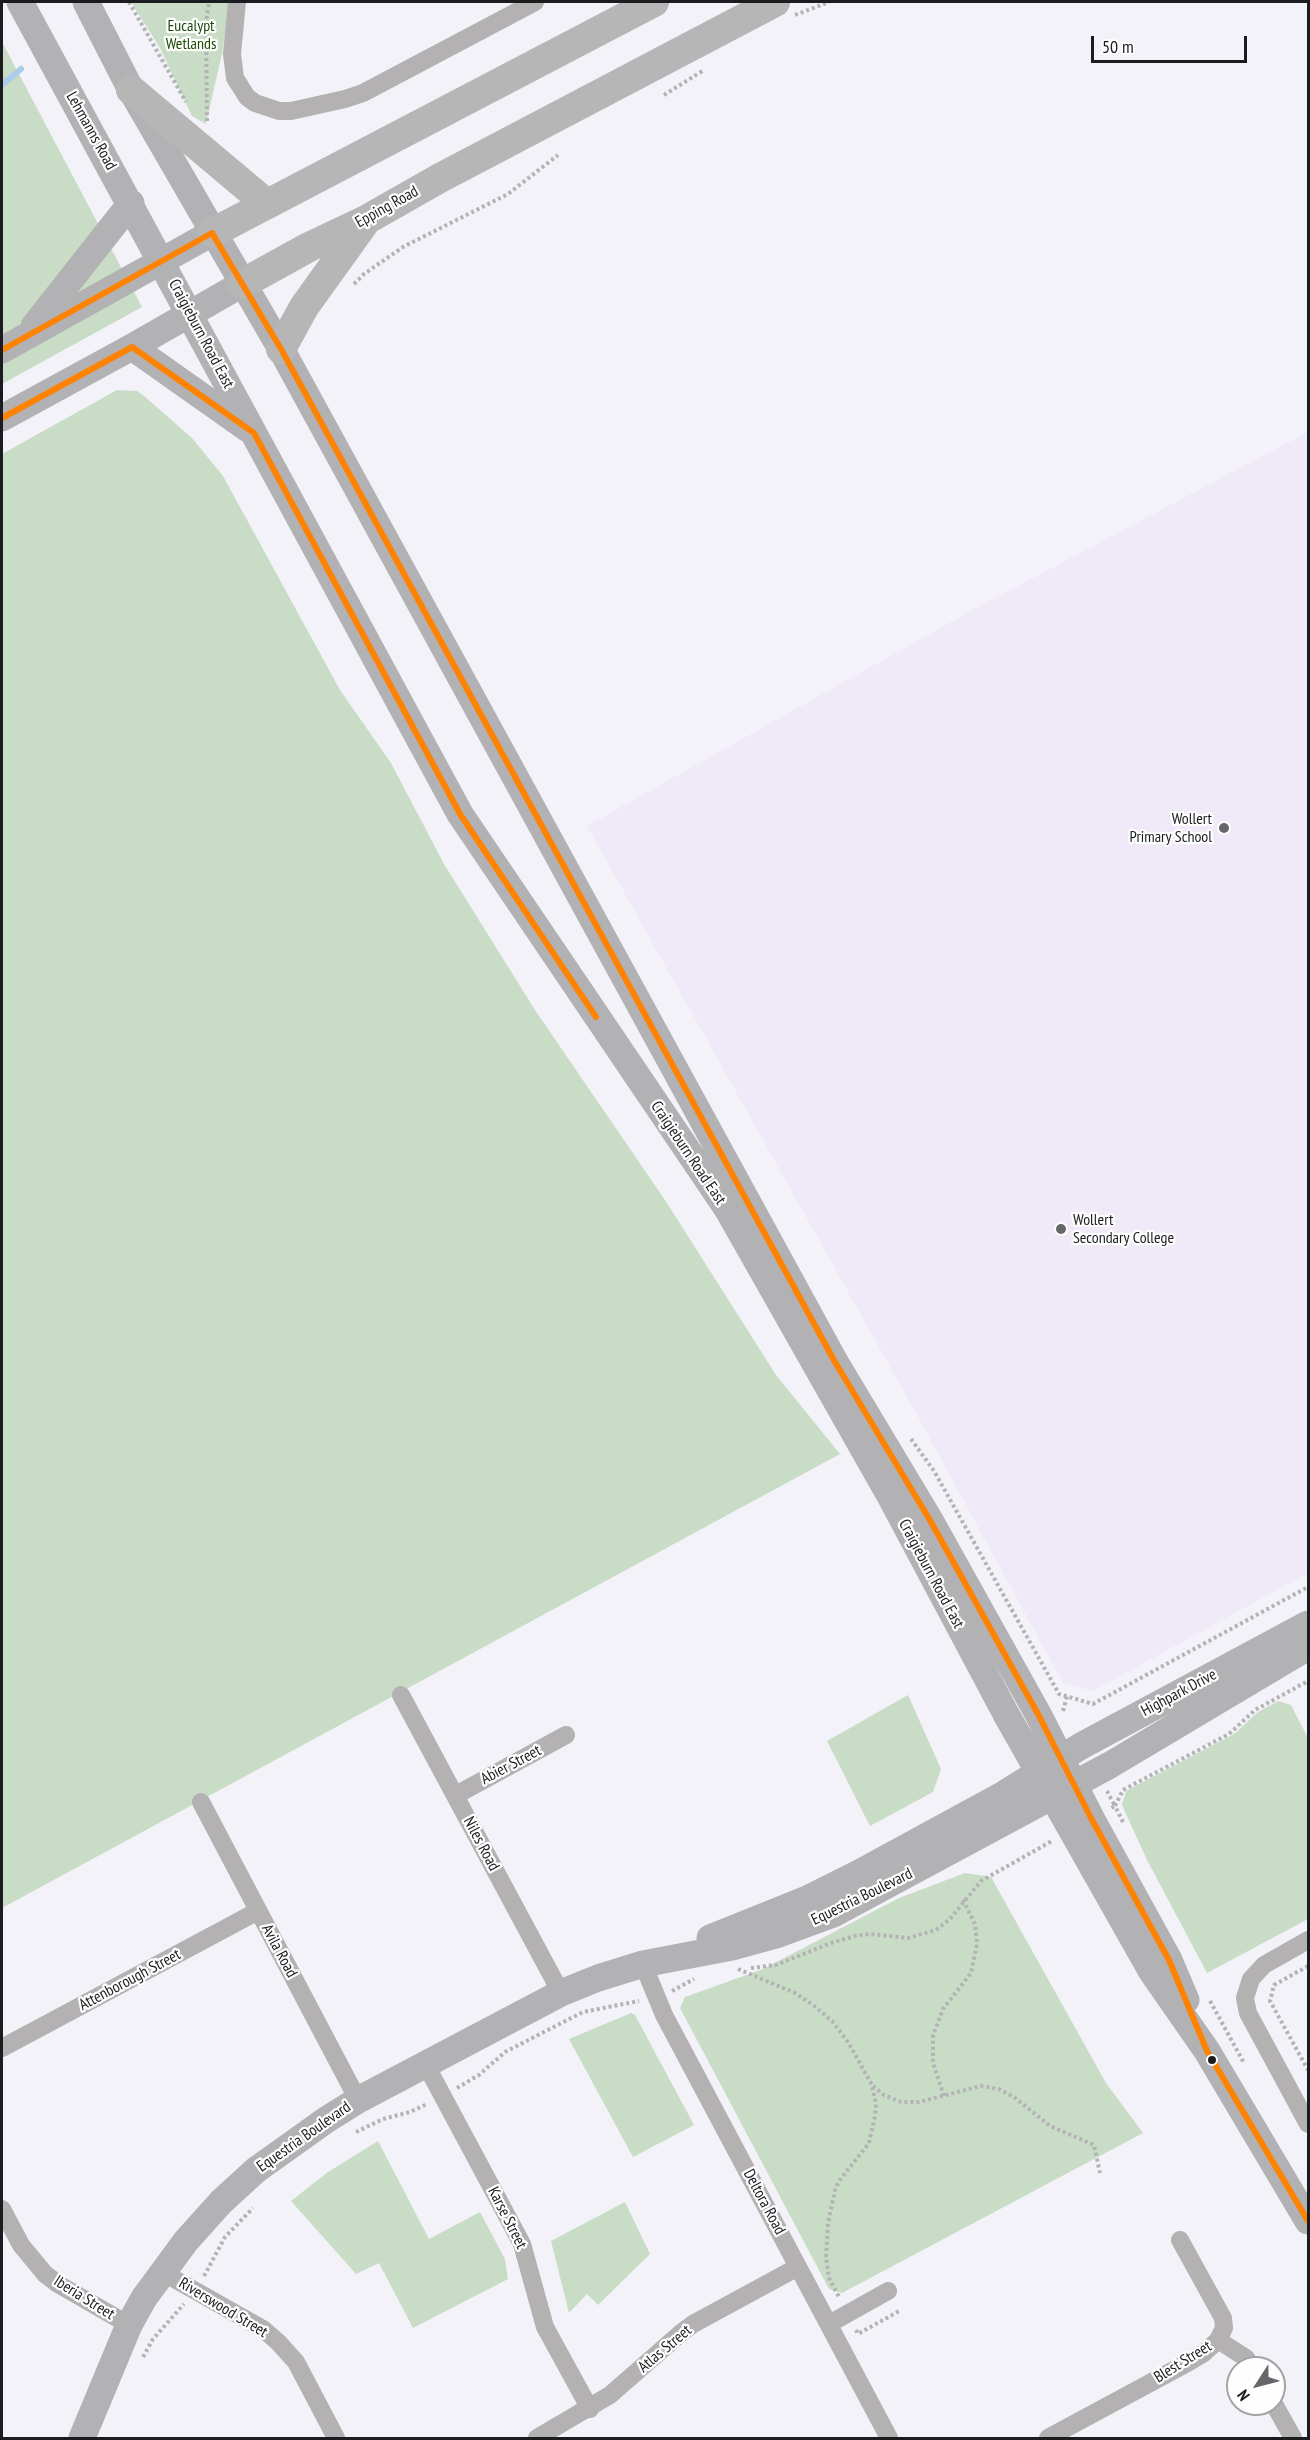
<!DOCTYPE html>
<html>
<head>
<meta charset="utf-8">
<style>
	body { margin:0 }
	#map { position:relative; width:1310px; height:2440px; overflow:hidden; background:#f2f2f8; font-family:"PT Sans Narrow",sans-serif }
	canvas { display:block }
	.frame { position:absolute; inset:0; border:3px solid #1b1c1f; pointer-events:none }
	.north { position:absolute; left:1226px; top:2356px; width:60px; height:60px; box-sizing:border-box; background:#fefefe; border:2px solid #a3a4a5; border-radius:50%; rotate:234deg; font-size:16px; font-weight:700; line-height:24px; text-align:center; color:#1b1c1f }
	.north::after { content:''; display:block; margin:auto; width:21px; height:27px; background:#66676b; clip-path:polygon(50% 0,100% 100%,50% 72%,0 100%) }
	.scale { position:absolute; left:1091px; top:36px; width:156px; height:27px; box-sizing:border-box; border:3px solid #1b1c1f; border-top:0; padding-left:8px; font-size:18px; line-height:21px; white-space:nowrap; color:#1b1c1f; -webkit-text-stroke:4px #fefefe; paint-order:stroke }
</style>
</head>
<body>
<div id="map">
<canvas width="1310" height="2440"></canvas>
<div class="frame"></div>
<div class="north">N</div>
<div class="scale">50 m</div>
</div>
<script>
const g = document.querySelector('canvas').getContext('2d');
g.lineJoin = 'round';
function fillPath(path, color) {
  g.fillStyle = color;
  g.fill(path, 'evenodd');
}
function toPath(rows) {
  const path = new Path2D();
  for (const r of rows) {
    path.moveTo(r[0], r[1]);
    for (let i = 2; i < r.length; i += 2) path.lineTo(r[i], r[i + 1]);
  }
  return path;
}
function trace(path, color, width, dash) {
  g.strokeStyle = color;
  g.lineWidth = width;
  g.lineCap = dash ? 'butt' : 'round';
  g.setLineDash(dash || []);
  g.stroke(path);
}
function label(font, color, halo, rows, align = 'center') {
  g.font = font + ' "PT Sans Narrow",sans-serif';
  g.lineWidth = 4.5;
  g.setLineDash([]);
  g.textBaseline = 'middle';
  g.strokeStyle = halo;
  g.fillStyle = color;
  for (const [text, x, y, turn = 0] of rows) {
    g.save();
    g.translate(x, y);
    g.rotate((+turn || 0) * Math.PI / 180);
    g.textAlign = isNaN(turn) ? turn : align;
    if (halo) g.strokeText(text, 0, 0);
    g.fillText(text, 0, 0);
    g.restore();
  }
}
const education = toPath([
	[1308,432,1308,1573,1093,1691,1063,1683,916,1413,587,826,969,612]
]);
const green = toPath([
	[131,2,229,2,223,49,206,124,192,116,160,48],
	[2,42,142,307,2,384],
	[117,390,137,391,144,396,192,438,223,476,340,690,391,763,444,864,535,1010,667,1203,776,1375,840,1454,2,1908,2,454],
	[908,1695,941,1769,933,1792,870,1826,827,1741],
	[1278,1701,1291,1705,1308,1738,1308,1919,1207,1973,1147,1860,1122,1805,1126,1791,1234,1734,1258,1712],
	[965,1873,991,1877,1106,2083,1143,2133,842,2293,829,2289,680,2008,685,1997,763,1969,899,1898],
	[631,2013,635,2015,694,2125,633,2157,569,2039],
	[378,2141,429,2239,480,2212,505,2259,508,2279,413,2328,379,2263,356,2274,291,2201,328,2172],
	[625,2202,650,2254,598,2305,587,2294,569,2313,551,2241]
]);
const stream = toPath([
	[2,85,21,69]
]);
const path = toPath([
	[129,2,186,102],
	[795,15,829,2],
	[664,95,704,70],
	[207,121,206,22,209,2],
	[354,284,364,274,403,247,508,194,558,155],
	[911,1439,934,1471,1059,1694,1093,1704,1308,1587],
	[1063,1711,1067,1696],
	[1107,1791,1115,1806,1111,1808],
	[1123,1822,1115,1806,1123,1790,1229,1734,1255,1710,1308,1681],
	[1308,1966,1274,1985,1270,2001,1308,2070],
	[751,1968,776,1965,831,1943,855,1936,870,1934,908,1938,936,1930,950,1919,981,1881,1052,1841],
	[738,1969,795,1993,813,2005,832,2021,848,2042,872,2085,876,2104,875,2116,869,2143,839,2181,835,2190,828,2223,826,2257,829,2278,839,2297],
	[672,1991,694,1979],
	[1210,2001,1244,2063],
	[873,2086,884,2095,901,2102,919,2102,981,2086,999,2089,1014,2097,1050,2126,1094,2145,1100,2173],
	[457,2088,479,2075,505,2052,583,2012,639,2001],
	[944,2096,933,2063,933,2035,943,2009,971,1973,977,1944,975,1924,963,1900],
	[356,2132,383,2119,410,2112,427,2104],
	[204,2276,225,2237,253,2208],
	[856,2330,858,2334,901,2310],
	[143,2357,153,2339,184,2304]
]);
const street = toPath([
	[237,2,232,54,235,78,247,97,255,103,279,111,291,111,345,99,363,93,535,2],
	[401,1695,561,1993],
	[456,1795,566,1735],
	[201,1802,358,2100],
	[1308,1940,1264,1965,1251,1979,1245,1998,1248,2013,1308,2124],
	[643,1964,664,2015,889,2438],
	[2,2048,258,1911],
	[426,2065,522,2244,545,2327,590,2409],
	[2,2209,21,2245,45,2274,58,2284,129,2325],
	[162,2272,263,2329,278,2342,296,2362,336,2438],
	[829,2324,888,2291],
	[1218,2340,1246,2358,1252,2368],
	[1274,2404,1293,2438],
	[537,2438,610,2395,681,2333,693,2324,798,2267],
	[1048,2438,1189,2362,1204,2353,1218,2340,1224,2328,1223,2318,1180,2240]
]);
const secondary = toPath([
	[20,2,460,814,728,1210,889,1494,1006,1714,1152,1972,1207,2051,1308,2221],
	[86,2,131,90,281,349,835,1362,931,1522,1038,1714,1091,1818,1169,1960,1186,2000],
	[34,326,131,203],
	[132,347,248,429],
	[2,350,212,233],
	[2,418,132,347,242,284],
	[710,1938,807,1899,859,1873,1004,1794,1081,1746,1308,1624],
	[82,2438,129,2325,144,2298,186,2241,221,2202,256,2170,326,2120,358,2100,561,1993,598,1978,643,1964,732,1947,776,1935,833,1914,1110,1765,1308,1647]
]);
const primary = toPath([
	[131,90,267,204],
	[212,233,654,2],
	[242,284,309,247,366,220,440,178,775,2],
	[281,349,304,307,365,222]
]);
const bus1 = toPath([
	[2,350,212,233,281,349,835,1362,931,1522,1038,1714,1091,1818,1169,1960,1207,2051,1308,2221],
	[2,418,132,347,254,433,460,814,596,1017]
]);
const markers = [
	[1224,828,6,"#66676b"],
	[1061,1229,6,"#66676b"],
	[1212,2060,5,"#1b1c1f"]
];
const parkNames = [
	["Eucalypt",191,26],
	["Wetlands",191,44]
];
const streetNames = [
	["Lehmanns Road",91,131,61],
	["Epping Road",387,207,-29],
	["Craigieburn Road East",201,334,62],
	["Craigieburn Road East",688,1153,56],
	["Craigieburn Road East",931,1574,62],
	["Highpark Drive",1179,1693,-28],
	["Abier Street",511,1765,-28],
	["Niles Road",481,1844,62],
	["Equestria Boulevard",862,1897,-26],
	["Avila Road",279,1951,62],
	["Attenborough Street",130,1980,-28],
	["Equestria Boulevard",304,2137,-35],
	["Deltora Road",764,2202,62],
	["Karse Street",507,2218,63],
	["Iberia Street",84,2298,32],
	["Riverswood Street",223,2308,31],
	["Atlas Street",665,2349,-40],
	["Blest Street",1183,2362,-32]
];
const poiNames = [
	["Wollert",1212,819],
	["Primary School",1212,837],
	["Wollert",1073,1220,"left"],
	["Secondary College",1073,1238,"left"]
];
fillPath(education, '#f0e9f7');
fillPath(green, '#c9ddc6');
trace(stream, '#abccea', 6);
trace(path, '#b3b3b5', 4, [3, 3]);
trace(street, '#b3b1b2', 18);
trace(secondary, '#b2b1b3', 27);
trace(primary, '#b6b6b7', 30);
trace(bus1, '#ff8200', 6);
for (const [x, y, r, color] of markers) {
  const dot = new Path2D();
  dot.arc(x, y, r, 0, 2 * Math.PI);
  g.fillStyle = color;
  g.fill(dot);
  trace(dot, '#fefefe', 2);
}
label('16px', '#1b4905', '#fefefe', parkNames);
label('16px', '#1b1c1f', '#fefefe', streetNames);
label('16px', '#1b1c1f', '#fefefe', poiNames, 'right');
</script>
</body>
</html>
